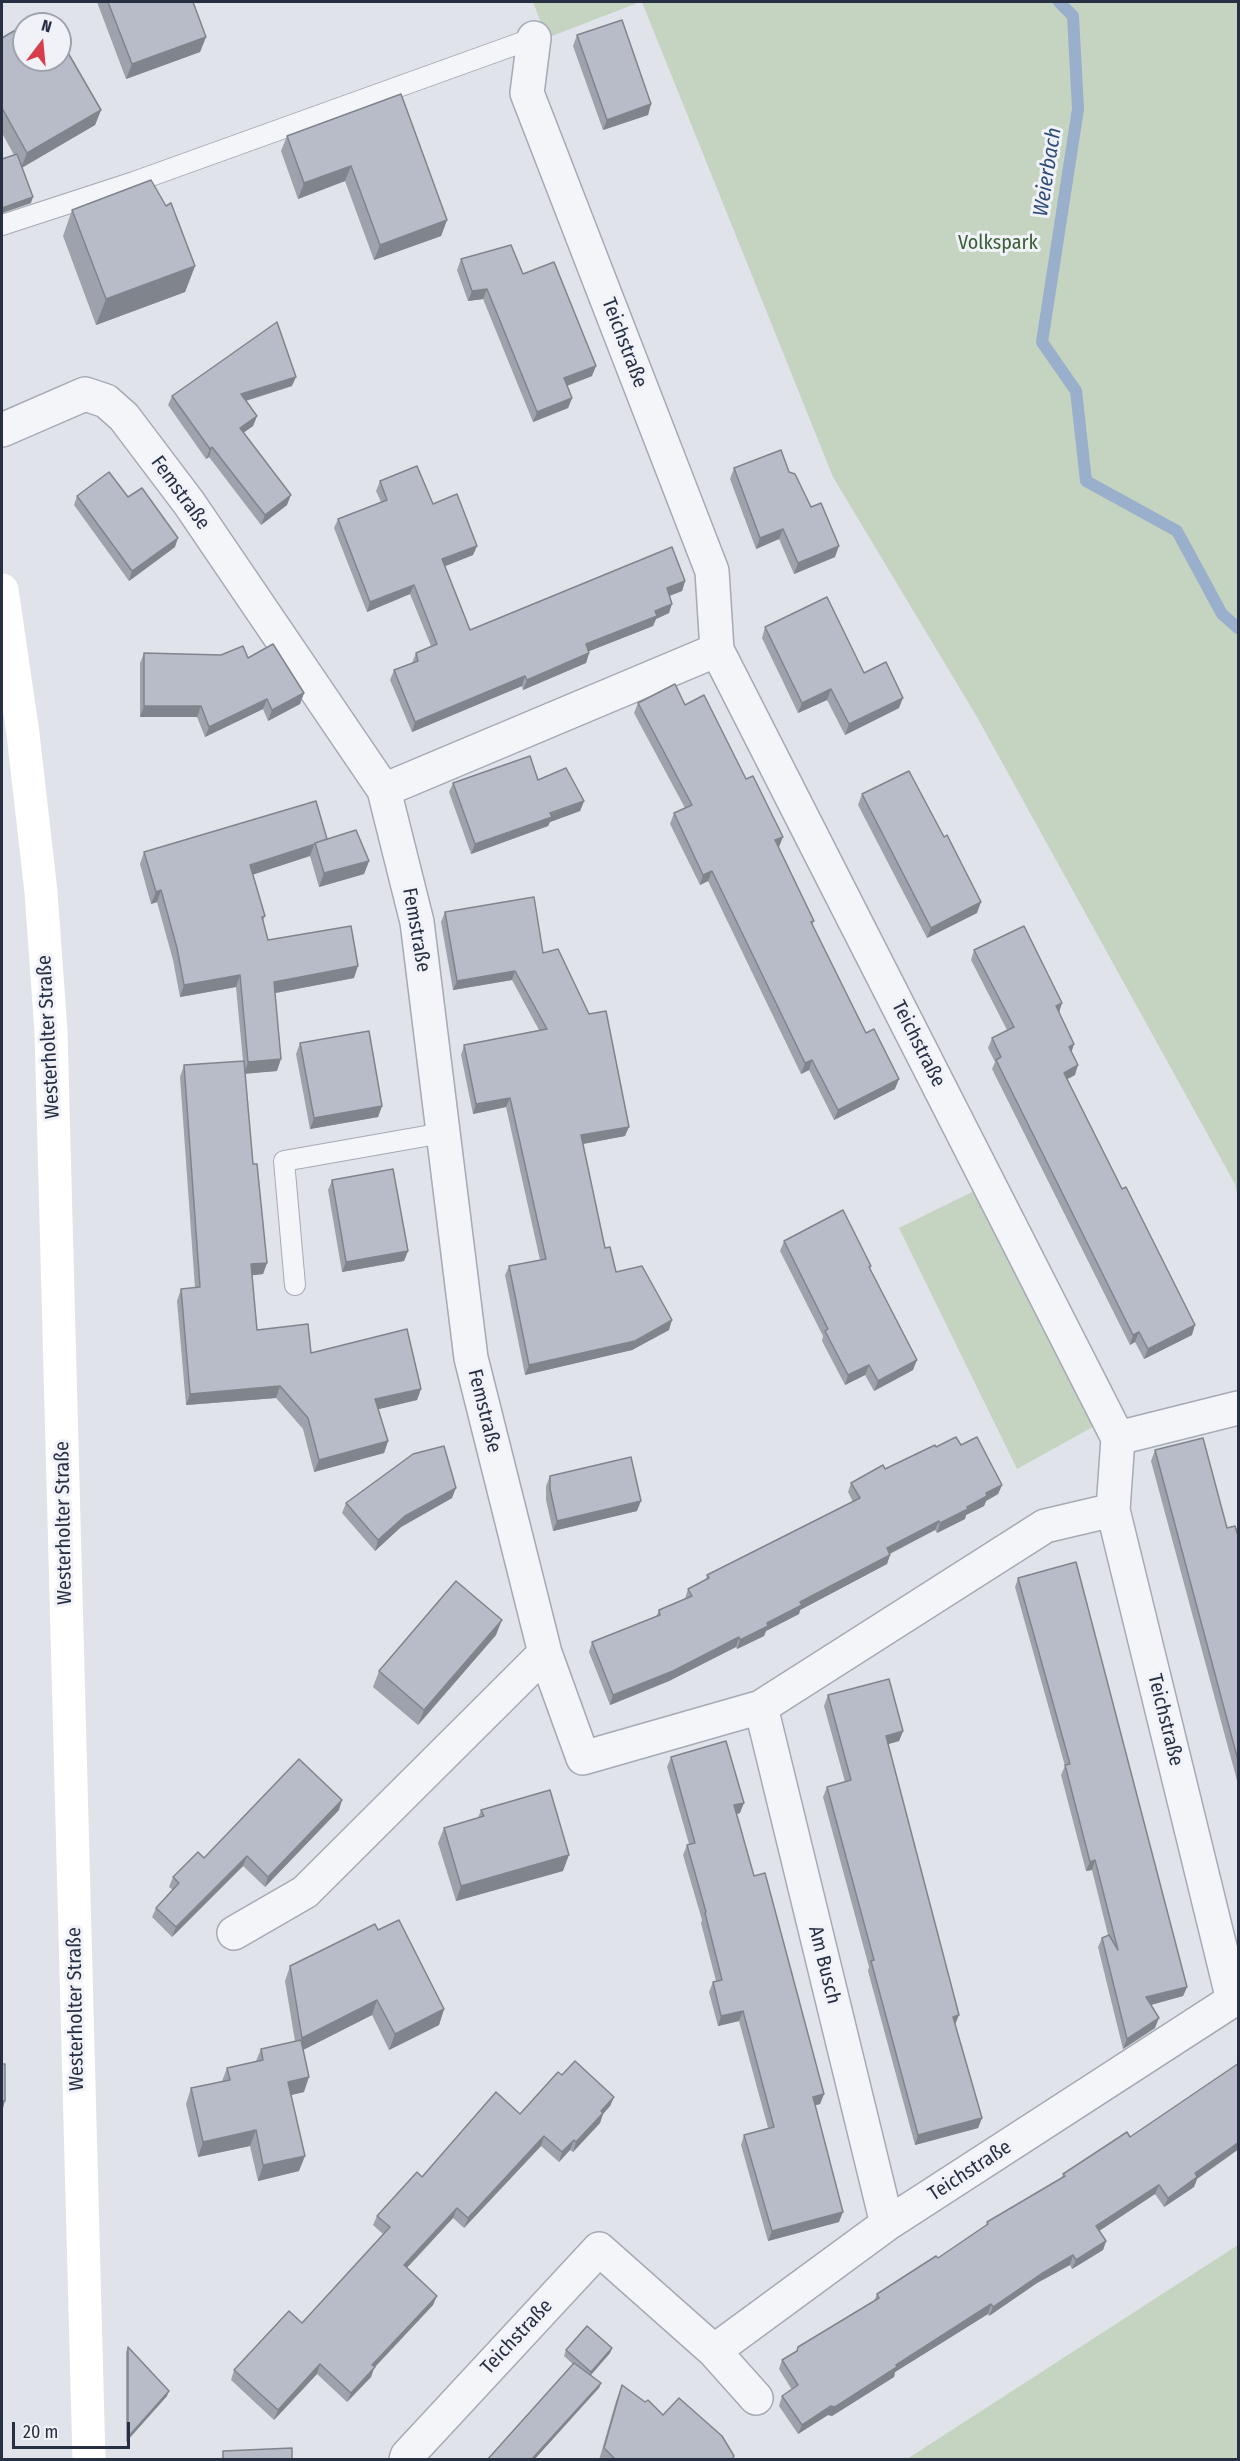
<!DOCTYPE html>
<html>
<head>
<meta charset="utf-8">
<style>
	body { margin:0 }
	#map { position:relative; width:1240px; height:2461px; overflow:hidden; background:#e0e3ea; font-family:"Fira Sans Condensed",sans-serif }
	canvas { display:block }
	.frame { position:absolute; inset:0; border:3px solid #273043; pointer-events:none }
	.north { position:absolute; left:12px; top:12px; width:60px; height:60px; box-sizing:border-box; background:#f0f2f7; border:2px solid #a0a4af; border-radius:50%; rotate:16deg; font-size:16px; font-weight:700; line-height:24px; text-align:center; color:#273043 }
	.north::after { content:''; display:block; margin:auto; width:21px; height:27px; background:#d73d4b; clip-path:polygon(50% 0,100% 100%,50% 72%,0 100%) }
	.scale { position:absolute; left:12px; top:2422px; width:118px; height:27px; box-sizing:border-box; border:3px solid #273043; border-top:0; padding-left:8px; font-size:18px; line-height:21px; white-space:nowrap; color:#273043; -webkit-text-stroke:4px #f0f2f7; paint-order:stroke }
</style>
</head>
<body>
<div id="map">
<canvas width="1240" height="2461"></canvas>
<div class="frame"></div>
<div class="north">N</div>
<div class="scale">20 m</div>
</div>
<script>
const g = document.querySelector('canvas').getContext('2d');
g.lineJoin = 'round';
function fillPath(path, color) {
  g.fillStyle = color;
  g.fill(path, 'evenodd');
}
function toPath(rows) {
  const path = new Path2D();
  for (const r of rows) {
    path.moveTo(r[0], r[1]);
    for (let i = 2; i < r.length; i += 2) path.lineTo(r[i], r[i + 1]);
  }
  return path;
}
function trace(path, color, width, dash) {
  g.strokeStyle = color;
  g.lineWidth = width;
  g.lineCap = dash ? 'butt' : 'round';
  g.setLineDash(dash || []);
  g.stroke(path);
}
function label(font, color, halo, rows, align = 'center') {
  g.font = font + ' "Fira Sans Condensed",sans-serif';
  g.lineWidth = 6;
  g.setLineDash([]);
  g.textBaseline = 'middle';
  g.strokeStyle = halo;
  g.fillStyle = color;
  for (const [text, x, y, turn = 0] of rows) {
    g.save();
    g.translate(x, y);
    g.rotate((+turn || 0) * Math.PI / 180);
    g.textAlign = isNaN(turn) ? turn : align;
    if (halo) g.strokeText(text, 0, 0);
    g.fillText(text, 0, 0);
    g.restore();
  }
}
const green = toPath([
	[533,2,640,2,547,38],
	[642,2,1238,2,1238,1199,1235,1184,977,717,833,477],
	[976,1190,1098,1424,1017,1469,899,1228],
	[1238,2245,1238,2459,907,2459]
]);
const stream = toPath([
	[1059,2,1073,16,1078,109,1042,342,1076,391,1086,481,1177,531,1222,614,1238,628]
]);
const lane = toPath([
	[2,225,134,182,534,38],
	[295,1285,284,1161,443,1133]
]);
const street = toPath([
	[2,430,85,394,106,401,124,417,189,503,384,790,417,922,471,1358,545,1653,583,1758,761,1707],
	[384,790,717,650,712,571,527,93,534,38],
	[1118,1438,1238,1408],
	[234,1933,305,1892,545,1653],
	[887,2224,761,1707,1045,1526,1113,1510],
	[714,2351,887,2224,1233,2000,1113,1510,1118,1438,717,650],
	[406,2460,407,2456,599,2249,714,2351,756,2398]
]);
const secondary = toPath([
	[2,590,23,734,41,892,51,1031,89,2460]
]);
const wall = toPath([
	[97,2,193,2,206,37,200,52,126,79],
	[577,35,651,104,648,115,603,130,573,46],
	[2,38,101,110,95,125,22,168,31,203,2,213,2,159,14,155,2,133],
	[401,94,447,220,441,236,374,260,345,181,298,199,281,151,287,136],
	[72,210,195,266,185,292,96,325,63,236],
	[461,259,523,274,592,376,567,386,572,398,568,408,533,422,483,299,468,301,457,270],
	[292,386,246,401,257,416,253,426,243,433,287,505,261,525,209,457,206,459,168,405,172,396],
	[734,468,789,472,835,557,794,574,779,539,756,549,730,479],
	[380,481,433,504,477,546,473,555,445,566,470,630,685,581,682,591,670,596,669,613,656,619,653,626,589,651,589,653,586,663,523,690,522,686,412,732,390,680,394,670,412,663,416,653,431,646,410,594,367,612,334,528,338,519,381,502,376,491],
	[77,496,128,497,175,547,129,581,74,505],
	[765,627,864,673,899,708,845,735,827,700,798,713,762,638],
	[144,653,221,655,248,658,304,693,300,704,268,721,263,709,205,737,197,717,140,717,140,663],
	[638,703,685,705,779,847,814,921,812,925,866,1033,895,1089,834,1120,809,1070,801,1074,708,881,700,885,670,824,674,813,685,808,634,713],
	[538,780,584,801,580,811,550,822,548,826,471,854,449,792,453,783],
	[862,794,977,913,927,938,858,805],
	[327,839,369,861,364,874,319,887,310,856,253,874,265,916,263,921,268,940,354,978,275,993,277,1071,245,1073,253,1164,267,1263,263,1274,252,1275,257,1330,311,1353,421,1389,417,1400,378,1409,388,1441,384,1453,314,1472,303,1429,276,1398,186,1405,177,1301,181,1289,195,1288,180,1077,184,1065,243,1061,236,987,180,997,173,960,157,902,151,904,140,864,144,852],
	[445,912,543,953,625,1136,583,1144,605,1248,616,1272,669,1330,632,1350,525,1375,505,1275,509,1266,540,1260,506,1107,473,1114,461,1055,464,1045,539,1030,512,980,453,990,441,922],
	[974,950,1059,1013,1071,1052,1075,1075,1067,1079,1192,1335,1144,1359,1135,1342,1130,1345,992,1069,995,1062,988,1048,992,1038,1007,1030,971,960],
	[300,1043,382,1106,378,1117,310,1129,296,1054],
	[332,1180,408,1251,404,1261,342,1272,328,1190],
	[784,1241,871,1266,870,1269,913,1370,874,1391,865,1375,845,1385,822,1341,823,1336,780,1251],
	[961,1445,1002,1485,998,1494,986,1501,984,1506,966,1515,965,1519,937,1533,935,1530,890,1554,887,1564,800,1610,799,1614,766,1631,764,1636,737,1649,736,1647,669,1681,610,1705,589,1652,592,1642,656,1617,659,1610,685,1599,688,1589,706,1580,707,1575,853,1502,848,1492,851,1483,885,1469,936,1447],
	[1155,1450,1239,1539,1239,1788,1151,1461],
	[550,1476,637,1511,553,1531,546,1500,546,1486],
	[452,1498,401,1527,375,1551,342,1513,346,1503],
	[1018,1578,1187,1987,1183,1996,1151,2005,1155,2028,1123,2049,1098,1947,1102,1938,1108,1935,1092,1870,1086,1871,1061,1775,1065,1766,1015,1587],
	[496,1635,418,1725,373,1687,379,1671],
	[828,1695,903,1731,899,1741,888,1744,955,2024,982,2118,978,2128,915,2145,868,1971,869,1967,823,1797,827,1787,845,1782,824,1706],
	[671,1757,740,1813,736,1814,754,1876,824,2094,820,2104,815,2105,839,2222,768,2241,741,2145,744,2135,768,2128,739,2021,718,2026,709,1992,713,1982,716,1981,701,1923,702,1920,683,1855,687,1845,689,1844,667,1767],
	[339,1810,265,1887,243,1866,172,1937,152,1917,156,1908,173,1890,169,1887,173,1877,204,1858],
	[481,1810,563,1871,456,1901,438,1843,444,1828,478,1818],
	[378,1930,444,2009,439,2025,389,2050,372,2015,303,2050,304,2092,291,2095,299,2171,258,2181,250,2146,198,2157,186,2104,191,2088,222,2081,227,2068,256,2061,261,2049,295,2041,285,1981,290,1966],
	[562,2075,614,2097,610,2106,603,2114,600,2123,573,2152,570,2150,559,2162,541,2146,464,2228,453,2218,407,2268,433,2305,374,2368,371,2377,347,2402,317,2374,274,2420,231,2380,234,2370,302,2323,383,2234,373,2225,377,2216,422,2177,520,2114],
	[1130,2137,1197,2179,1194,2187,1164,2207,1155,2194,1099,2231,1106,2241,1103,2250,1072,2269,1070,2265,1037,2283,989,2316,988,2314,895,2372,894,2377,832,2416,828,2415,798,2434,779,2406,782,2396,792,2390,779,2369,782,2360,874,2301,877,2294,938,2258,986,2225,987,2222,1062,2178,1063,2174],
	[128,2347,167,2396,126,2442,126,2352],
	[612,2348,610,2353,591,2375,601,2383,599,2388,564,2356,566,2350],
	[622,2385,663,2415,733,2460,599,2460,616,2401]
]);
const shadedWall = toPath([
	[206,37,200,52,126,79,132,64],
	[651,104,648,115,603,130,607,120],
	[101,110,95,125,21,168,27,153],
	[351,166,345,181,298,199,304,183],
	[33,197,31,203,2,213,2,208],
	[447,220,441,236,374,260,380,245],
	[195,266,185,292,96,325,106,299],
	[487,289,483,299,468,301,472,291],
	[596,366,592,376,561,388,564,378],
	[296,377,292,386,238,403,241,394],
	[572,398,568,408,533,422,537,412],
	[257,416,253,426,236,438,240,428],
	[212,447,209,457,206,459,210,449],
	[291,495,287,505,261,525,265,515],
	[783,529,779,539,756,549,760,538],
	[178,538,175,547,129,581,132,571],
	[477,546,473,555,438,569,442,559],
	[839,546,835,557,794,574,798,563],
	[685,581,682,591,663,598,667,588],
	[414,585,410,594,367,612,370,602],
	[672,604,669,613,656,619,653,626,582,654,586,644,655,611],
	[589,653,586,663,523,690,527,680],
	[525,676,522,686,412,732,415,722],
	[831,689,827,700,798,713,802,703],
	[304,693,300,704,268,721,272,710],
	[903,698,899,708,845,735,849,724],
	[267,699,263,709,205,737,209,727],
	[144,706,201,706,197,717,140,717],
	[584,801,580,811,550,822,548,826,471,854,475,844],
	[783,837,779,847,775,840],
	[314,845,310,856,246,877,250,865],
	[369,861,364,874,319,887,324,873],
	[712,871,708,881,700,885,703,875],
	[161,890,157,902,151,904,156,892],
	[981,902,977,913,927,938,931,928],
	[358,966,354,978,270,994,274,982],
	[515,971,512,980,453,990,457,981],
	[240,975,236,987,180,997,184,985],
	[1062,1003,1059,1013,1056,1006],
	[1074,1044,1071,1054,1069,1047],
	[281,1059,277,1071,244,1074,248,1062],
	[812,1060,809,1070,801,1074,805,1063],
	[1078,1065,1075,1075,1060,1083,1064,1073],
	[899,1079,895,1089,834,1120,838,1110],
	[510,1098,506,1107,473,1114,476,1104],
	[382,1106,378,1117,310,1129,314,1118],
	[629,1127,625,1136,577,1145,581,1135],
	[408,1251,404,1261,342,1272,346,1262],
	[267,1263,263,1274,247,1276,251,1264],
	[672,1320,669,1330,632,1350,525,1375,529,1365],
	[1195,1325,1192,1335,1144,1359,1148,1349],
	[1139,1332,1135,1342,1130,1345,1133,1335],
	[917,1360,913,1370,874,1391,878,1381],
	[869,1365,865,1375,845,1385,848,1375],
	[280,1386,276,1398,186,1405,190,1394],
	[421,1389,417,1400,371,1411,375,1399],
	[388,1441,384,1453,314,1472,319,1460],
	[1002,1485,998,1494,986,1501,984,1506,966,1515,965,1519,937,1533,940,1523,986,1493],
	[456,1488,452,1498,401,1527,375,1551,378,1540,405,1516],
	[641,1501,637,1511,553,1531,557,1521],
	[939,1521,935,1530,883,1557,887,1548],
	[890,1555,887,1564,800,1610,799,1614,766,1631,764,1636,737,1649,740,1640,800,1602],
	[502,1620,496,1635,418,1725,424,1710],
	[739,1637,736,1647,669,1681,610,1705,613,1695],
	[903,1731,899,1741,882,1746,886,1736],
	[342,1800,339,1810,265,1887,268,1877],
	[744,1803,740,1813,730,1816,734,1805],
	[569,1855,563,1871,456,1901,461,1886],
	[247,1856,243,1866,172,1937,176,1927],
	[1095,1860,1092,1870,1086,1871,1090,1862],
	[1187,1987,1183,1996,1143,2007,1146,1997],
	[377,2000,372,2015,297,2053,302,2038],
	[444,2009,439,2025,389,2050,395,2034],
	[743,2011,739,2021,718,2026,721,2016],
	[959,2015,955,2025,953,2017],
	[1159,2018,1155,2028,1123,2049,1127,2039],
	[309,2077,304,2092,283,2097,288,2082],
	[824,2094,820,2104,809,2107,813,2097],
	[614,2097,610,2106,603,2114,600,2123,573,2152,576,2142,601,2111],
	[2,2101,5,2101,2,2112],
	[982,2118,978,2128,915,2145,918,2135],
	[256,2130,250,2146,198,2157,203,2142],
	[544,2136,541,2146,464,2228,468,2218],
	[574,2140,570,2150,559,2162,562,2152],
	[1239,2142,1239,2149,1197,2179,1194,2187,1164,2207,1168,2198,1195,2173],
	[305,2156,299,2171,258,2181,263,2165],
	[1159,2185,1155,2194,1093,2235,1096,2226],
	[457,2208,453,2218,400,2275,404,2265],
	[843,2212,839,2222,768,2241,772,2231],
	[1106,2241,1103,2250,1072,2269,1076,2260],
	[1073,2255,1070,2265,1037,2283,989,2316,993,2307,1041,2274],
	[437,2296,433,2305,374,2368,371,2377,347,2402,351,2393,372,2365],
	[991,2304,988,2314,895,2372,894,2377,832,2416,828,2415,798,2434,802,2425],
	[612,2348,610,2353,589,2377,591,2372],
	[320,2364,317,2374,274,2420,278,2410],
	[601,2383,599,2388,534,2460,531,2460],
	[169,2391,167,2396,126,2442,128,2437]
]);
const building = toPath([
	[108,2,193,2,206,37,132,64,108,2],
	[45,13,51,24,26,24,45,13],
	[622,20,651,104,607,120,577,35,622,20],
	[24,25,24,60,60,60,60,39,101,110,27,153,2,108,2,38,24,25],
	[401,94,447,220,380,245,351,166,304,183,287,136,401,94],
	[17,154,33,197,2,208,2,159,17,154],
	[151,180,166,206,171,203,195,266,106,299,72,210,151,180],
	[511,245,523,274,554,262,596,366,564,378,572,398,537,412,487,289,472,291,461,259,511,245],
	[277,322,296,377,241,394,257,416,240,428,291,495,265,515,212,447,210,449,172,396,277,322],
	[781,450,789,472,795,474,811,507,821,503,839,546,798,563,783,529,760,538,734,468,781,450],
	[417,466,433,504,457,494,477,546,442,559,470,630,672,547,685,581,667,588,672,604,655,611,657,616,586,644,589,653,527,680,525,676,415,722,394,670,418,661,416,653,437,644,414,585,370,602,338,519,387,500,380,481,417,466],
	[109,472,128,497,142,488,178,538,132,571,77,496,109,472],
	[827,597,864,673,886,662,903,698,849,724,831,689,802,703,765,627,827,597],
	[273,644,304,693,272,710,267,699,209,727,201,706,144,706,144,653,221,655,243,646,248,658,273,644],
	[675,684,685,705,704,695,746,779,753,776,783,837,775,840,814,921,811,922,866,1033,874,1029,899,1079,838,1110,812,1060,805,1063,712,871,703,875,674,813,692,805,638,703,675,684],
	[530,756,538,780,566,768,584,801,550,813,552,817,475,844,453,783,530,756],
	[909,771,944,837,947,835,981,902,931,928,862,794,909,771],
	[316,801,327,839,315,843,315,844,250,865,265,916,262,917,268,940,351,926,358,966,274,982,281,1059,248,1062,240,975,184,985,177,948,161,890,156,892,144,852,316,801],
	[356,830,369,861,324,873,315,843,356,830],
	[534,897,543,953,558,949,589,1014,606,1011,629,1127,581,1135,605,1248,610,1247,616,1272,642,1266,672,1320,635,1341,529,1365,509,1266,546,1259,510,1098,476,1104,464,1045,547,1029,515,971,457,981,445,912,534,897],
	[1024,926,1062,1003,1056,1006,1074,1044,1069,1047,1078,1065,1064,1073,1122,1189,1126,1187,1195,1325,1148,1349,1139,1332,1133,1335,996,1060,1001,1057,992,1038,1014,1027,974,950,1024,926],
	[369,1031,382,1106,314,1118,300,1043,369,1031],
	[244,1061,253,1164,257,1164,267,1263,251,1264,257,1330,308,1324,311,1353,407,1329,421,1389,375,1399,388,1441,319,1460,308,1418,280,1386,190,1394,181,1289,200,1287,184,1065,244,1061],
	[393,1169,408,1251,346,1262,332,1180,393,1169],
	[843,1210,871,1266,869,1267,917,1360,878,1381,869,1365,848,1375,825,1331,828,1329,784,1241,843,1210],
	[956,1437,961,1445,977,1437,1002,1485,986,1493,987,1496,967,1507,968,1509,940,1523,939,1521,887,1548,890,1555,800,1602,802,1605,767,1623,768,1626,740,1640,739,1637,673,1671,613,1695,592,1642,660,1615,659,1610,692,1596,688,1589,709,1578,707,1575,860,1498,851,1483,883,1465,885,1469,935,1445,936,1447,956,1437],
	[1203,1438,1227,1528,1235,1526,1239,1539,1239,1764,1155,1450,1203,1438],
	[444,1446,456,1488,405,1516,378,1540,346,1503,413,1454,444,1446],
	[631,1457,641,1501,557,1521,550,1489,550,1476,631,1457],
	[1076,1562,1187,1987,1146,1997,1159,2018,1127,2039,1102,1938,1109,1935,1118,1950,1095,1860,1090,1862,1065,1765,1070,1764,1018,1578,1076,1562],
	[456,1581,502,1620,424,1710,379,1671,456,1581],
	[889,1679,903,1731,886,1736,959,2015,953,2017,982,2118,918,2135,871,1961,874,1960,827,1787,851,1780,828,1695,889,1679],
	[726,1741,744,1803,734,1805,754,1876,765,1873,824,2094,813,2097,843,2212,772,2231,744,2135,774,2127,743,2011,721,2016,713,1982,722,1980,705,1913,706,1912,687,1845,695,1843,671,1757,726,1741],
	[299,1759,342,1800,268,1877,247,1856,176,1927,156,1908,179,1883,173,1877,198,1852,204,1858,299,1759],
	[550,1790,569,1855,461,1886,444,1828,484,1816,481,1810,550,1790],
	[399,1920,444,2009,395,2034,377,2000,302,2038,290,1966,375,1924,378,1930,399,1920],
	[301,2040,309,2077,288,2082,305,2156,263,2165,256,2130,203,2142,191,2088,230,2080,227,2068,263,2060,261,2049,301,2040],
	[575,2061,614,2097,601,2111,603,2113,576,2142,574,2140,562,2152,544,2136,468,2218,457,2208,404,2265,437,2296,372,2365,375,2367,351,2393,320,2364,278,2410,234,2370,289,2311,302,2323,390,2227,377,2216,417,2172,422,2177,496,2092,520,2114,558,2072,562,2075,575,2061],
	[1239,2063,1239,2142,1195,2173,1197,2177,1168,2198,1159,2185,1096,2226,1106,2241,1076,2260,1073,2255,1041,2274,993,2307,991,2304,896,2365,897,2367,835,2407,831,2406,802,2425,782,2396,798,2385,782,2360,797,2351,798,2347,879,2298,877,2294,936,2256,938,2258,988,2224,987,2222,1065,2176,1063,2174,1127,2132,1130,2137,1239,2063],
	[2,2064,5,2064,5,2101,2,2101,2,2064],
	[587,2326,612,2348,591,2372,566,2350,587,2326],
	[128,2347,169,2391,128,2437,128,2347],
	[574,2363,601,2383,531,2460,487,2460,574,2363],
	[622,2385,645,2402,648,2400,663,2415,679,2398,722,2436,734,2456,732,2460,616,2460,604,2448,622,2385],
	[292,2448,292,2460,223,2460,223,2451,292,2448]
]);
const parkNames = [
	["Volkspark",998,243]
];
const streetNames = [
	["Teichstraße",624,343,69],
	["Femstraße",180,493,54],
	["Femstraße",416,930,80],
	["Westerholter Straße",49,1037,-93],
	["Teichstraße",918,1044,63],
	["Femstraße",484,1411,76],
	["Westerholter Straße",64,1523,-91],
	["Teichstraße",1165,1720,76],
	["Am Busch",824,1965,76],
	["Westerholter Straße",76,2009,-91],
	["Teichstraße",970,2171,-33],
	["Teichstraße",517,2337,-47]
];
const waterNames = [
	["Weierbach",1048,172,-81]
];
fillPath(green, '#c4d4c1');
trace(stream, '#99afcc', 12);
trace(lane, '#a5aab5', 22);
trace(street, '#a5aab5', 36);
trace(lane, '#f3f5f8', 20);
trace(street, '#f3f5f8', 33);
trace(secondary, '#fff', 33);
fillPath(wall, '#9da2ac');
fillPath(shadedWall, '#80848c');
fillPath(building, '#b7bcc8');
trace(building, '#80848c', 1.5);
label('20px', '#395f34', '#f0f2f7', parkNames);
label('20px', '#273043', '#f0f2f7', streetNames);
label('italic 21px', '#2f4c79', '#f0f2f7', waterNames);
</script>
</body>
</html>
